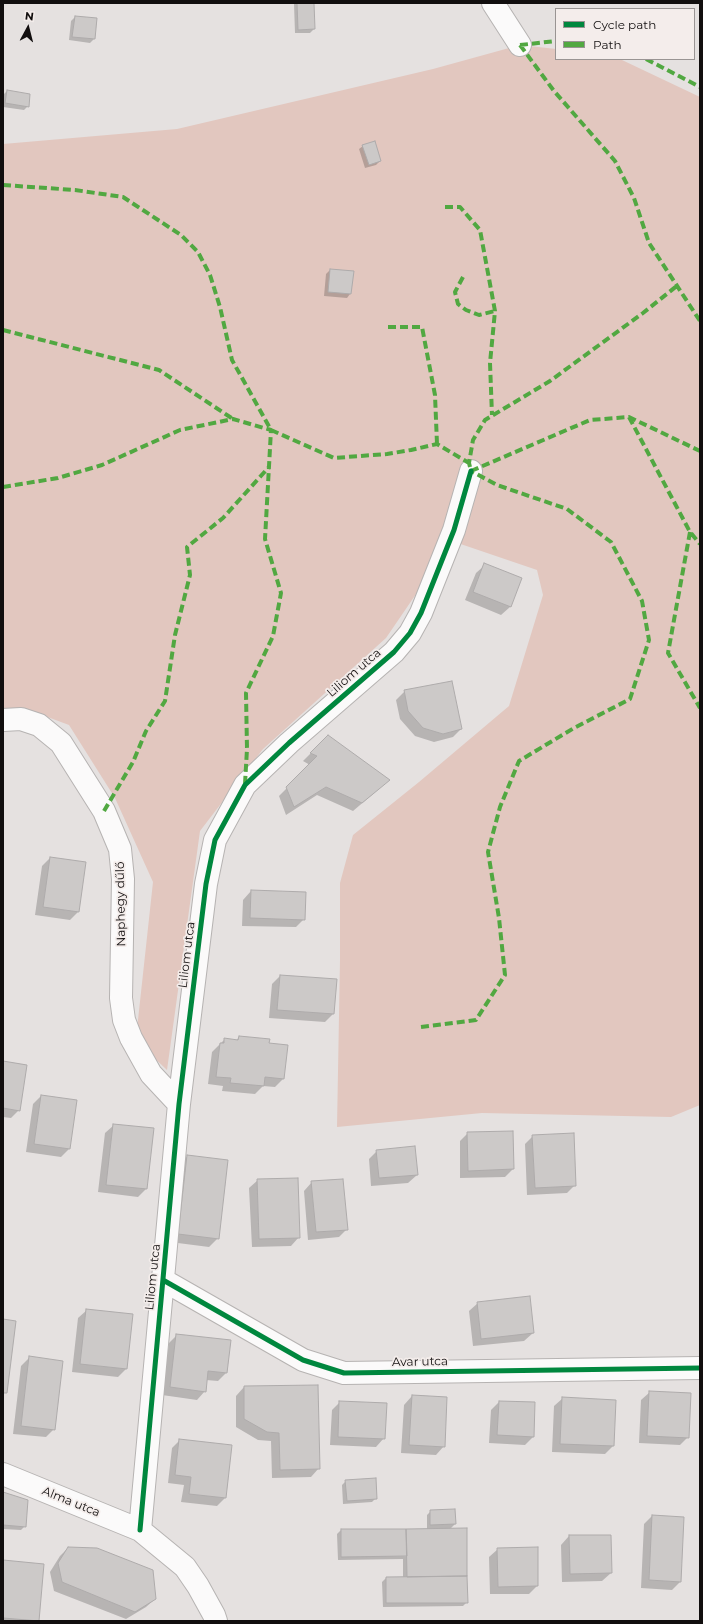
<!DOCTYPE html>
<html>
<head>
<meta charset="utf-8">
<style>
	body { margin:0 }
	#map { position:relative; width:703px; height:1624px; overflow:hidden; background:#e5e1e0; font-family:Montserrat,sans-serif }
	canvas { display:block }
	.frame { position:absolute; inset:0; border:4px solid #110e0e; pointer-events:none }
	.legend { position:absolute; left:555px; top:8px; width:140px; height:52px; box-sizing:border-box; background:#f4edeb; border:1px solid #999493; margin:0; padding:5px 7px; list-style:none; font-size:12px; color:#110e0e }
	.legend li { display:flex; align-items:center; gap:8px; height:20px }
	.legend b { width:20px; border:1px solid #999493 }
	.north { position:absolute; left:8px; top:8px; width:40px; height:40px; -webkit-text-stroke:3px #f4edeb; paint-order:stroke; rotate:7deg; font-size:11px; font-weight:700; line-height:16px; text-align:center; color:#110e0e }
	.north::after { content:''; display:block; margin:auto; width:14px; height:18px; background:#110e0e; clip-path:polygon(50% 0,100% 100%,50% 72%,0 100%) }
</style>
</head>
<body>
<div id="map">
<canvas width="703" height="1624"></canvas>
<div class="frame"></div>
<ul class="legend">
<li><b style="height:5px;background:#00873e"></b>Cycle path</li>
<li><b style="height:5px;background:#51a841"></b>Path</li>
</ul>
<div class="north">N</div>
</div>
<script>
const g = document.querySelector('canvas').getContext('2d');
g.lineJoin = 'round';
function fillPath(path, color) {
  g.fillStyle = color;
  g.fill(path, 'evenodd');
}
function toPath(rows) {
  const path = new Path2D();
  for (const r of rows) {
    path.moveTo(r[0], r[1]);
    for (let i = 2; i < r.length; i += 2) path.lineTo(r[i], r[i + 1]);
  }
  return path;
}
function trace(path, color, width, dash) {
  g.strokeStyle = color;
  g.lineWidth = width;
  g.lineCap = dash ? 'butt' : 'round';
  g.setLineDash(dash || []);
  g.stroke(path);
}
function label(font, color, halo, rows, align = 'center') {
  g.font = font + ' Montserrat,sans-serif';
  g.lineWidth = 3.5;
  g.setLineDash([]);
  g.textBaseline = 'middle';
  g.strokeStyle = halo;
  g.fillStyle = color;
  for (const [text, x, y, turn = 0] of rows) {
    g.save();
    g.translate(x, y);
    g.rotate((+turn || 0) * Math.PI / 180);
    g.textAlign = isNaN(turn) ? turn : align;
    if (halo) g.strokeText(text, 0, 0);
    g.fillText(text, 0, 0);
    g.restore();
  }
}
const green = toPath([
	[520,45,556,49,556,59,615,59,622,60,700,97,700,1105,671,1117,482,1113,337,1127,340,960,340,883,353,835,419,782,509,706,543,595,537,570,440,537,427,578,386,638,263,749,200,831,167,1070,148,1052,137,1029,153,882,115,798,69,725,26,709,3,710,3,144,177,129,433,69]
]);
const shadow = toPath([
	[295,3,313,3,314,29,310,33,295,33,294,4],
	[75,17,94,39,90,43,69,40,71,21],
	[7,91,28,106,24,110,3,107,3,95],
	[363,146,380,161,376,165,365,168,359,149],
	[330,270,350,294,347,298,324,296,326,274],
	[485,565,521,579,510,607,501,615,465,600,476,573],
	[405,691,461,729,453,737,434,742,415,736,400,719,396,700],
	[328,736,380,788,353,811,317,795,286,815,279,796,310,765,303,761],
	[50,858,78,912,70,920,35,915,42,866],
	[251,891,304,919,296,927,242,926,243,900],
	[280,976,336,980,333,1014,325,1022,269,1018,272,984],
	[239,1037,268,1044,283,1079,275,1087,263,1086,255,1094,222,1091,223,1086,208,1084,212,1052,225,1039,236,1041],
	[3,1062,19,1110,11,1118,3,1117],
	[41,1096,69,1149,61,1157,26,1152,33,1104],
	[114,1125,146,1189,138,1197,98,1192,105,1133],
	[468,1133,513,1169,505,1177,460,1178,460,1141],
	[533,1136,575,1185,567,1193,527,1195,525,1144],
	[377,1151,417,1175,408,1183,371,1186,369,1159],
	[188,1156,218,1238,209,1247,170,1242,179,1164],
	[258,1180,299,1237,291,1246,252,1247,249,1188],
	[312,1182,347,1229,339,1237,308,1240,304,1191],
	[478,1303,533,1333,524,1341,473,1346,469,1311],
	[87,1310,132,1315,126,1369,118,1377,72,1372,78,1318],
	[177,1335,226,1373,218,1381,206,1380,205,1391,197,1400,162,1395,169,1343],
	[29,1358,54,1429,46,1437,13,1434,21,1366],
	[244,1387,319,1468,311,1477,272,1478,271,1441,258,1440,236,1427,236,1396],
	[650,1392,688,1437,680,1445,639,1443,641,1400],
	[412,1396,444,1446,436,1455,401,1453,404,1405],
	[563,1398,613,1446,605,1454,552,1452,554,1406],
	[340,1402,384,1438,376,1447,330,1445,332,1410],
	[499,1402,534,1403,533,1437,525,1445,489,1443,491,1410],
	[180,1440,225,1498,217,1506,181,1502,184,1485,168,1483,172,1448],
	[346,1481,376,1498,372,1502,343,1504,342,1485],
	[3,1493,25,1526,21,1530,3,1529],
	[431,1511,455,1524,450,1529,467,1602,463,1606,383,1607,382,1582,386,1578,403,1578,403,1559,338,1560,337,1534,341,1530,427,1529,427,1515],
	[652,1516,680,1582,672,1590,641,1588,644,1524],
	[569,1536,610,1536,611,1573,602,1581,562,1582,561,1545],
	[68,1548,155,1599,146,1607,126,1619,54,1591,50,1572,60,1556],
	[498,1549,537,1586,529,1594,490,1594,489,1557],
	[3,1561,43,1565,38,1621,3,1621]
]);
const building = toPath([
	[297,3,314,3,315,29,298,30,297,3],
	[75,16,97,18,95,39,72,37,75,16],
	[7,90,30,94,29,107,5,103,7,90],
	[375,141,381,161,369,165,362,145,375,141],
	[330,269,354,271,351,294,328,292,330,269],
	[484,563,522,578,511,607,473,592,484,563],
	[452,681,462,729,443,734,423,728,408,711,404,690,452,681],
	[328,735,390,780,362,803,326,787,294,807,286,787,317,756,310,753,328,735],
	[50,857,86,862,79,912,43,907,50,857],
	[251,890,306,892,305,920,250,918,251,890],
	[280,975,337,979,334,1014,277,1010,280,975],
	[239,1036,270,1039,269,1043,288,1045,284,1079,265,1077,264,1086,230,1083,231,1078,216,1077,220,1043,224,1043,224,1038,238,1040,239,1036],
	[3,1061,27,1065,20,1111,3,1108,3,1061],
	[41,1095,77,1100,70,1149,34,1144,41,1095],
	[113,1124,154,1128,147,1189,106,1185,113,1124],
	[513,1131,514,1169,468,1171,467,1132,513,1131],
	[574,1133,576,1186,535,1188,532,1135,574,1133],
	[415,1146,418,1175,379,1178,376,1150,415,1146],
	[187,1155,228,1160,219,1239,178,1234,187,1155],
	[298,1178,300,1238,259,1239,257,1179,298,1178],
	[343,1179,348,1230,316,1232,311,1181,343,1179],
	[530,1296,534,1333,481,1339,477,1302,530,1296],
	[86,1309,133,1314,127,1369,80,1364,86,1309],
	[3,1319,16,1321,7,1393,3,1393,3,1319],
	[176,1334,231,1340,227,1373,208,1371,206,1392,170,1387,176,1334],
	[29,1356,63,1361,55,1430,21,1426,29,1356],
	[318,1385,320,1469,280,1470,279,1433,267,1432,244,1419,244,1386,318,1385],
	[649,1391,691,1393,689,1438,647,1436,649,1391],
	[412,1395,447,1397,445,1447,409,1445,412,1395],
	[562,1397,616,1400,614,1446,560,1444,562,1397],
	[339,1401,387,1403,385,1439,338,1437,339,1401],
	[499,1401,535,1402,534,1437,497,1435,499,1401],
	[179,1439,232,1445,226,1498,189,1494,191,1477,175,1475,179,1439],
	[376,1478,377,1499,347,1501,345,1480,376,1478],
	[3,1492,28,1500,26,1527,3,1525,3,1492],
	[455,1509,456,1524,430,1525,430,1510,455,1509],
	[652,1515,684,1517,681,1582,649,1580,652,1515],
	[467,1528,467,1576,407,1577,406,1529,467,1528],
	[341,1529,406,1529,407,1556,341,1557,341,1529],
	[569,1535,611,1535,612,1573,570,1574,569,1535],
	[68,1547,97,1548,153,1570,156,1599,135,1612,62,1582,58,1563,68,1547],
	[538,1547,538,1586,498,1587,497,1548,538,1547],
	[3,1560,44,1564,39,1621,3,1618,3,1560],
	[467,1576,468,1603,386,1603,386,1577,467,1576]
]);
const street = toPath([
	[493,3,520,45],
	[3,720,21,719,39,725,61,743,104,811,120,849,123,879,121,998,124,1020,131,1038,151,1074,179,1104],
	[163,1280,303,1360,344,1373,700,1368],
	[3,1474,140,1530,185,1567,198,1586,214,1615,216,1621],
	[140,1530,179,1104,206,884,215,840,245,785,289,743,394,652,410,633,421,613,454,530,471,471]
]);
const quiet = toPath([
	[520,45,554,91,615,161,634,198,649,243,700,321],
	[520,45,556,41],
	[646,59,700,87],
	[3,185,75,190,123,197,181,235,198,252,210,275,220,307,232,360,271,430,334,458,387,454,411,450,437,444,469,463],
	[445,207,460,207,480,230,495,311,490,363,492,415],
	[463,277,455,292,458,304,466,310,479,315,495,311],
	[388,327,422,327,435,395,437,444],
	[3,330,159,370,233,419],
	[629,417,690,532,700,544],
	[470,467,469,463,473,440,485,420,550,381,643,313,678,285],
	[471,471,590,420,629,417,700,451],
	[3,487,58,478,102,465,180,430,233,419,271,430,265,539,281,593,273,636,246,693,247,749,245,784],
	[690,532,668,653,700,708],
	[104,811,133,762,146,731,165,701,175,635,190,575,187,547,223,518,269,467],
	[421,1027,476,1020,505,975,499,918,488,852,500,807,519,761,574,728,630,699,649,640,642,601,611,542,567,509,497,485,471,471]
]);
const cycleway = toPath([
	[163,1280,303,1360,344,1373,700,1368],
	[140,1530,179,1104,206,884,215,840,245,785,289,743,394,652,410,633,421,613,454,530,471,471]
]);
const streetNames = [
	["Liliom utca",354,673,-41],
	["Naphegy dűlő",121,904,-91],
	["Liliom utca",187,955,-83],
	["Liliom utca",153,1277,-84],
	["Avar utca",420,1362,-1],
	["Alma utca",71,1502,22]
];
fillPath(green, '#e2c7bf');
fillPath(shadow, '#0003');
fillPath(building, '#ccc9c8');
trace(building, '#aeabab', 1);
trace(street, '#b6b3b2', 24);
trace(street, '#fbfafa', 22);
trace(quiet, '#51a841', 4, [8, 4]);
trace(cycleway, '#00873e', 5);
label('12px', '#110e0e', '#f4edeb', streetNames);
</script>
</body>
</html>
